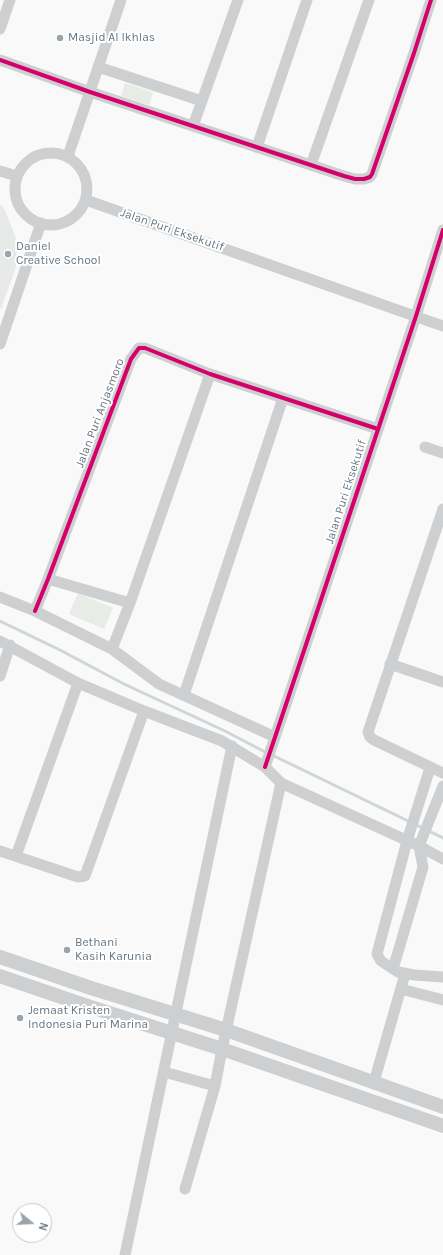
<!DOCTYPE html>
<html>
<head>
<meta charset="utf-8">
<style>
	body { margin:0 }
	#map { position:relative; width:443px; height:1255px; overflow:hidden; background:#f9f9f9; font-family:Karla,sans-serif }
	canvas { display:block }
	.north { position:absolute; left:12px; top:1203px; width:40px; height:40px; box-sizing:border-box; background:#fff; border:1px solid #c1c8cd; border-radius:50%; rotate:108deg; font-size:11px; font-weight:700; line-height:16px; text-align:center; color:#657683 }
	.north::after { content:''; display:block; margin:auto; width:14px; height:18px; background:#99a4ac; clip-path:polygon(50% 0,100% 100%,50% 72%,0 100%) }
</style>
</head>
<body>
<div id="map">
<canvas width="443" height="1255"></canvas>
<div class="north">N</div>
</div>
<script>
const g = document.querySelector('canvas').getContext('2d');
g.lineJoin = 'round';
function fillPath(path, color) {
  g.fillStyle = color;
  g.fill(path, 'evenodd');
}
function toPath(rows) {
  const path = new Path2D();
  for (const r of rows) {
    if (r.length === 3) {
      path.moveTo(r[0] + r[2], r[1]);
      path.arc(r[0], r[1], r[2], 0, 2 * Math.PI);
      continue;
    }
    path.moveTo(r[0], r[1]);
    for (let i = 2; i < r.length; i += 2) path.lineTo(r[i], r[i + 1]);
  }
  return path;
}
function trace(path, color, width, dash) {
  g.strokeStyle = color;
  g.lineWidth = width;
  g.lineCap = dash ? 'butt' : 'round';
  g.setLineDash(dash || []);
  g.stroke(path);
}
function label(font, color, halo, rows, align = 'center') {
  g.font = font + ' Karla,sans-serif';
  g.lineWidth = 4;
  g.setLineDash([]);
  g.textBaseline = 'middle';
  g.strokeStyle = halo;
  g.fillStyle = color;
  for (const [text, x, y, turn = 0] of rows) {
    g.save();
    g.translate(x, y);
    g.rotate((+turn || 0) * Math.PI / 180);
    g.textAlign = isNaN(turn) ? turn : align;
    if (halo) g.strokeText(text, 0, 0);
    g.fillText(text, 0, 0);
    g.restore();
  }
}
const built = toPath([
	[0,204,5,210,17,241,16,267,1,309,0,308]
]);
const green = toPath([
	[125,83,153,92,149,105,121,96],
	[78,593,113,608,104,629,69,614]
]);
const stream = toPath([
	[0,621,60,650,124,684,225,731,267,753],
	[272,755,443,838]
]);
const minor = toPath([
	[0,29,10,0],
	[0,60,90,92,344,176,355,179,364,179,370,177,372,174,414,53,431,0],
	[98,67,202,101],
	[193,126,238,0],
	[257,147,307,0],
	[51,189,36],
	[68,156,121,0],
	[311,165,369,0],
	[0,171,17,176],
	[86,200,443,326],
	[0,344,41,223],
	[425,447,443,453],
	[443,509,368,732,370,737,374,740,443,773],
	[48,579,130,603],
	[0,597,35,611,112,649,159,684,275,737],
	[35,611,48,579,131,359,139,348,145,348,210,374,378,429],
	[0,641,78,683,144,711,222,741,265,767,281,783,419,846,443,859],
	[112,649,130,603,210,374],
	[390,664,443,682],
	[0,676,10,645],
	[184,695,283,398],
	[265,767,416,316,443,230],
	[430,768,407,841,377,954,381,961,398,972,414,975,443,977],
	[0,851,78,877,85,876,144,711],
	[16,856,78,683],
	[393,969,423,867,419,846,443,786],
	[401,989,443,1000],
	[164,1072,215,1086],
	[374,1082,405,974],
	[185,1189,215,1086,222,1049,281,783],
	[125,1255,232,746]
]);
const tertiary = toPath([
	[0,957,91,988,226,1030,443,1107],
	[0,976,85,1005,222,1049,443,1126]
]);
const cycleway = toPath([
	[0,60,90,92,344,176,355,179,364,179,370,177,372,174,414,53,431,0],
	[35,611,48,579,131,359,139,348,145,348,210,374,378,429],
	[265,767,416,316,443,230]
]);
const markers = [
	[60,38,4,"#99a4ac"],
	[8,254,4,"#99a4ac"],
	[67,950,4,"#99a4ac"],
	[20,1018,4,"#99a4ac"]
];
const poiNames = [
	["Masjid Al Ikhlas",68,38],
	["Daniel",16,247],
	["Creative School",16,261],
	["Bethani",75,943],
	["Kasih Karunia",75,957],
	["Jemaat Kristen",28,1011],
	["Indonesia Puri Marina",28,1025]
];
const streetNames = [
	["Jalan Puri Eksekutif",172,230,19],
	["Jalan Puri Anjasmoro",100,413,-69],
	["Jalan Puri Eksekutif",346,492,-72]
];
fillPath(built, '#e8e9e9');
fillPath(green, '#e8ebe6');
trace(stream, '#ced6d9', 3);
trace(minor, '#cecfd0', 11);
trace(tertiary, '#cecfd0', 14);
trace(cycleway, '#d6006c', 4);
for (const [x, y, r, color] of markers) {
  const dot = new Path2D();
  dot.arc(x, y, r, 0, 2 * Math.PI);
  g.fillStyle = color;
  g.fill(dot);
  trace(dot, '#fff', 1.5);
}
label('12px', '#657683', '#fff', poiNames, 'left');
label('12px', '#657683', '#fff', streetNames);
</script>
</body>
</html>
